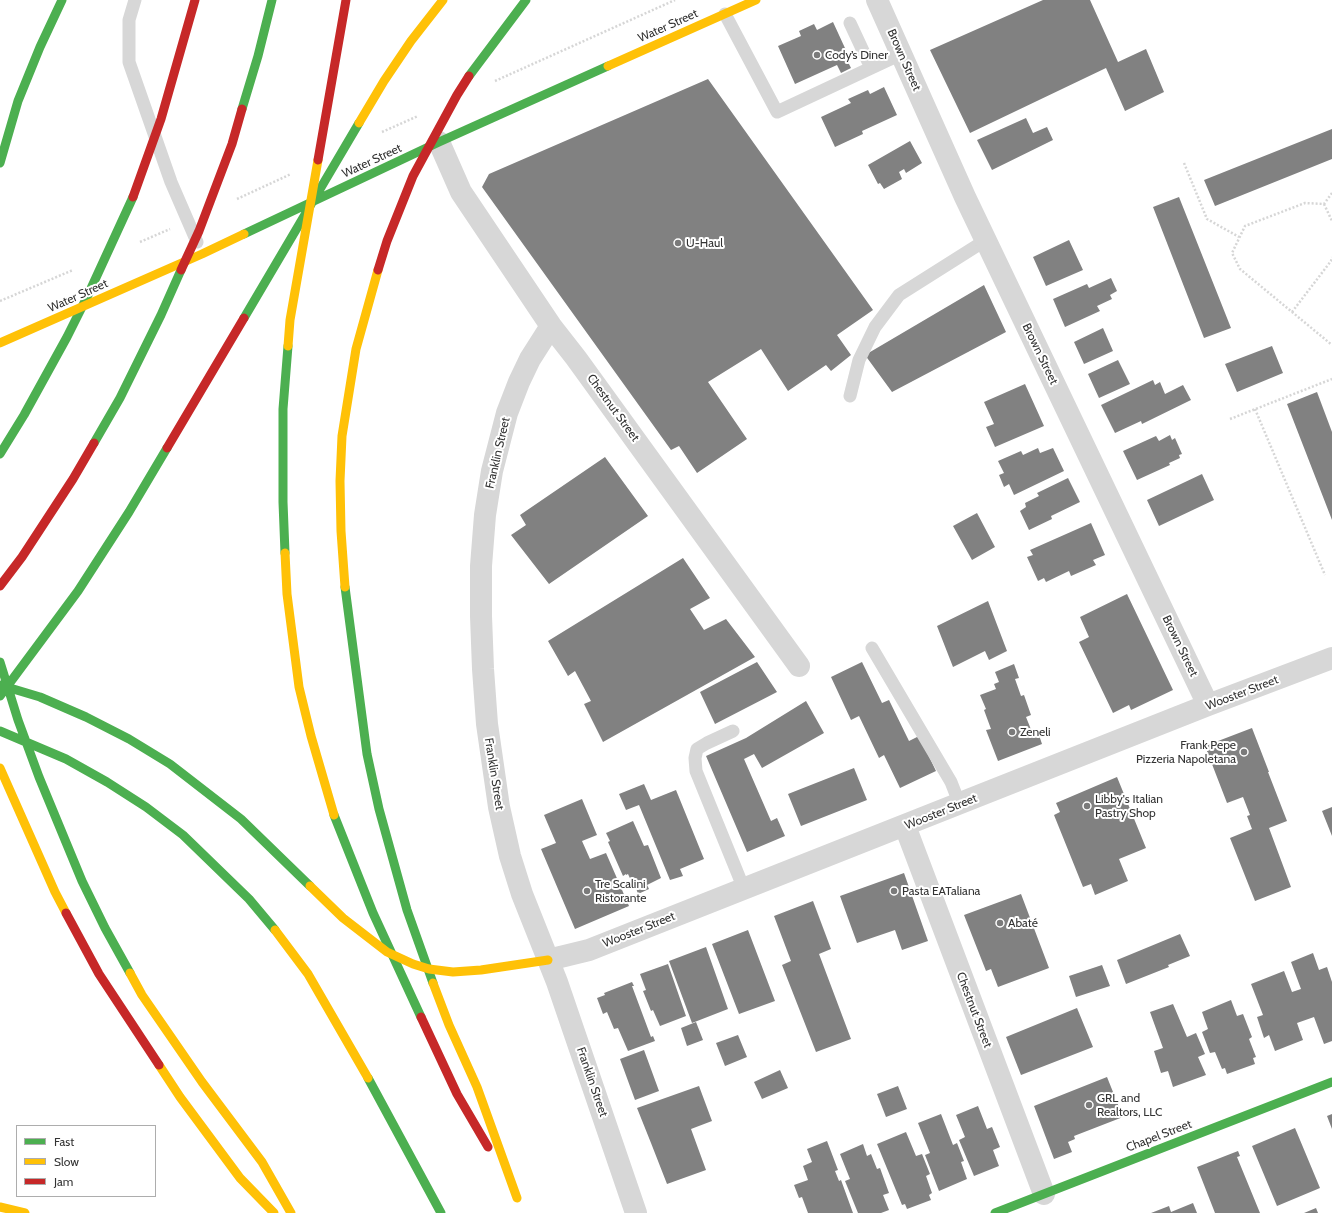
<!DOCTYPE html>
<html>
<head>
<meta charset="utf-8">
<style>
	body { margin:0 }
	#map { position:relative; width:1332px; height:1213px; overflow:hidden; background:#fff; font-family:Cabin,sans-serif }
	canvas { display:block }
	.legend { position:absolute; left:16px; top:1125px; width:140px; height:72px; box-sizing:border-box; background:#fff; border:1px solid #adadad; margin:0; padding:5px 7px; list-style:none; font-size:12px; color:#333 }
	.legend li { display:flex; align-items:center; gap:8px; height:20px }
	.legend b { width:20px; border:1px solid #adadad }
</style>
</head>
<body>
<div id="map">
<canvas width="1332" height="1213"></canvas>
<ul class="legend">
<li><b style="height:5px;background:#4caf50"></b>Fast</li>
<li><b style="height:5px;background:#ffc107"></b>Slow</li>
<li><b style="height:5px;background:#c62828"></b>Jam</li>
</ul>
</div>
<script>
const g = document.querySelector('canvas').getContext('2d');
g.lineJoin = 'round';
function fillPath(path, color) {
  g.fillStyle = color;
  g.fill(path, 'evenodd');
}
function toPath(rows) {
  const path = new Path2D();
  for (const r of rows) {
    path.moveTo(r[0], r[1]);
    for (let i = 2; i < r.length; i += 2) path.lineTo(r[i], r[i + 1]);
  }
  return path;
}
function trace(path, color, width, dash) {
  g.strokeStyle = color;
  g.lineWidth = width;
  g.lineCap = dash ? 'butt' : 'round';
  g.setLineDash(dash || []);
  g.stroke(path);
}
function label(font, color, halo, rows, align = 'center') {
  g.font = font + ' Cabin,sans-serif';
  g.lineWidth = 4;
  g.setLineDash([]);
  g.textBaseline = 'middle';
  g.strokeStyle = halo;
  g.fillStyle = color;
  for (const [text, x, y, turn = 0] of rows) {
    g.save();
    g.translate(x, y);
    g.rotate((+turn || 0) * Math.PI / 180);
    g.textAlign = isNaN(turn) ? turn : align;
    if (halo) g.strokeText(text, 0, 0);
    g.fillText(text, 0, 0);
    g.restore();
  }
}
const building = toPath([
	[1043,0,1090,0,1118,62,1146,49,1164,92,1125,111,1106,68,970,133,930,50],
	[833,22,850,59,847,60,851,68,841,73,837,65,795,84,778,46,801,36,799,31,814,24,817,30],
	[708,79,873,310,837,335,851,355,831,371,826,365,788,391,761,349,708,382,747,439,697,473,679,446,671,450,482,187,489,174],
	[884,87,897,115,862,131,863,134,835,147,821,117,851,103,848,99,868,90,870,94],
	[1026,118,1033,133,1047,127,1053,140,992,170,977,140],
	[1332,129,1332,159,1215,206,1204,180],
	[910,141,922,163,906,173,904,169,899,172,902,179,884,189,880,183,878,184,868,165],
	[1179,197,1231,328,1204,338,1153,207],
	[1069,240,1083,270,1046,286,1033,257],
	[1111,278,1117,291,1110,295,1112,299,1097,306,1100,311,1065,327,1053,299,1087,284,1089,288],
	[984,285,1006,332,892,392,865,355],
	[1103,328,1113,351,1084,364,1074,342],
	[1272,346,1283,373,1237,392,1225,364],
	[1118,360,1130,384,1099,398,1088,374],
	[1153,380,1155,385,1160,382,1165,394,1183,385,1191,400,1142,424,1141,421,1115,433,1101,405],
	[1025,384,1044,426,995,447,986,427,994,424,984,402],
	[1317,392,1332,432,1332,520,1287,404],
	[1170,435,1172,440,1175,438,1182,454,1179,455,1180,458,1169,463,1170,465,1137,480,1123,451,1156,436,1159,441],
	[1038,448,1040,453,1053,448,1064,471,1014,495,1009,484,1004,487,999,475,1004,473,998,461,1021,451,1023,455],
	[605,457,648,516,549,584,511,535,526,525,520,515],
	[1202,474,1214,500,1159,526,1147,500],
	[1068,478,1080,502,1051,516,1052,519,1029,530,1020,511,1026,507,1025,503,1039,496,1037,493],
	[977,513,995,547,972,560,953,526],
	[1091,523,1105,555,1093,560,1096,565,1071,576,1069,571,1046,582,1044,578,1038,581,1027,557,1033,555,1030,550],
	[683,558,710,598,690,609,704,630,726,619,755,657,603,742,584,704,591,701,575,671,568,676,548,641],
	[1127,594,1173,690,1131,710,1129,705,1113,713,1079,642,1089,637,1080,617],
	[988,601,1007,651,989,660,985,651,953,667,937,626],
	[757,662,777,692,715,724,700,692],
	[862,662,882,703,889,700,909,741,919,736,936,771,900,788,884,755,879,758,859,716,851,720,831,677],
	[1014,664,1019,678,1015,679,1021,696,1024,695,1031,715,1026,717,1034,737,1039,735,1042,744,998,761,986,730,991,729,984,710,986,709,980,695,996,689,994,684,999,682,995,672],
	[806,701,824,733,762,768,754,754,744,759,771,821,777,818,785,836,747,852,706,756,746,738],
	[1252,728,1269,772,1268,772,1287,821,1269,828,1291,887,1255,901,1230,838,1252,829,1247,816,1250,815,1243,797,1227,803,1205,746],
	[854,768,867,800,801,826,788,794],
	[1117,777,1146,848,1119,859,1128,881,1095,895,1091,884,1083,887,1054,815,1060,812,1056,803],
	[644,784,651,800,676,790,704,859,680,869,683,876,670,880,639,805,626,810,619,794],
	[582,799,597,835,582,841,590,859,606,853,629,906,575,929,541,849,556,843,544,815],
	[1332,807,1332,836,1322,811],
	[633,821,644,846,648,845,661,878,647,885,649,889,638,894,636,888,635,889,628,874,626,875,626,874,623,876,608,842,610,841,606,833],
	[904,873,928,941,902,950,895,930,857,943,840,896],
	[1021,894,1049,968,998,987,991,969,986,971,964,915],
	[813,901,831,949,819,954,851,1039,816,1052,782,965,791,961,774,916],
	[748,930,775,1001,739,1014,712,944],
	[1180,934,1190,956,1168,965,1169,967,1126,984,1117,960],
	[706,947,728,1009,692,1023,669,961],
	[1313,953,1319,970,1327,967,1332,982,1332,1041,1324,1044,1314,1017,1297,1023,1303,1040,1275,1051,1269,1035,1264,1038,1257,1017,1263,1015,1251,984,1284,971,1292,992,1301,989,1291,962],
	[668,964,686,1016,660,1026,653,1010,651,1011,643,991,646,990,640,974],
	[1102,965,1110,986,1076,997,1069,976],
	[632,982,634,986,632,986,651,1037,653,1036,655,1041,628,1051,618,1028,614,1029,607,1012,603,1014,597,998,605,995,604,993],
	[1231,1000,1237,1016,1243,1014,1252,1037,1249,1039,1256,1057,1253,1058,1255,1064,1227,1074,1225,1068,1222,1069,1215,1052,1210,1053,1202,1032,1208,1029,1202,1012],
	[1173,1004,1187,1037,1196,1033,1205,1054,1198,1057,1206,1075,1173,1087,1168,1071,1161,1073,1154,1051,1163,1048,1150,1012],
	[1077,1008,1093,1047,1021,1075,1006,1037],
	[696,1022,703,1040,687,1046,681,1028],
	[738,1035,747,1057,725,1066,716,1043],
	[644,1050,659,1091,635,1100,620,1059],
	[780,1070,788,1088,762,1099,754,1082],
	[1107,1077,1123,1117,1074,1136,1075,1139,1068,1142,1072,1152,1054,1159,1034,1106],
	[699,1086,712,1121,691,1129,706,1170,667,1184,651,1143,637,1108],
	[898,1086,907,1109,886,1117,877,1094],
	[978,1106,987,1129,992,1127,1000,1147,993,1150,999,1166,974,1176,959,1140,965,1137,956,1115],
	[941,1114,953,1145,957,1143,964,1161,961,1162,967,1179,939,1191,925,1155,930,1153,918,1123],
	[1332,1114,1332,1129,1327,1116],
	[1295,1128,1320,1188,1277,1206,1252,1146],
	[906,1132,916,1156,922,1154,930,1174,926,1176,932,1193,929,1195,931,1200,907,1209,905,1204,902,1205,877,1144],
	[827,1141,838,1170,835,1171,839,1181,841,1180,853,1213,808,1213,802,1197,799,1198,794,1185,808,1180,803,1166,812,1162,807,1149],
	[863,1144,867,1156,871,1154,877,1169,880,1168,889,1193,883,1195,889,1210,881,1213,858,1213,845,1181,850,1179,840,1154],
	[1238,1151,1240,1156,1237,1157,1260,1213,1215,1213,1197,1167],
	[1193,1203,1197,1213,1151,1213,1169,1206,1171,1212],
	[1316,1208,1318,1213,1304,1213]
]);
const path = toPath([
	[495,81,675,0],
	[382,132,418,116],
	[1184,163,1207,219,1239,237],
	[1332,193,1324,204,1305,203,1245,226,1232,253,1240,269,1332,345],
	[237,199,291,174],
	[1324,204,1332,221],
	[140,242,170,229],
	[0,301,73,270],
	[1292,312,1331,261,1332,257],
	[1255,409,1325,575],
	[1230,419,1332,379]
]);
const lane = toPath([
	[135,0,129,20,129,62,171,182,197,242],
	[725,14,777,112,871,68,850,23],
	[871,68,901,54],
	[850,396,859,360,875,327,899,295,986,240],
	[872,648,951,782,960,805],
	[733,731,707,743,697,749,695,758,696,771,744,889]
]);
const street = toPath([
	[877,0,965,197,1208,705],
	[439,142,461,192,551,326,576,358,799,666],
	[551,326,530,359,519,382,507,413,492,471,485,515,481,566,481,616,483,669,487,724,499,807,510,856,522,894,557,982,636,1213],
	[905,826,1044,1194],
	[548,960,589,950,1208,705,1332,658]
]);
const fast = toPath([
	[469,76,526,0],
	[242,109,258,56,272,0],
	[0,163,18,101,40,47,62,0],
	[244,234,439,142,608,66],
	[244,318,359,123],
	[94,443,120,398,161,315,181,270],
	[0,454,24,415,67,337,88,295,133,197],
	[285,553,283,502,283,409,288,346],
	[345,587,367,754,379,809,407,910,433,983],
	[0,662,18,720,39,777,82,881,105,928,130,973],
	[0,685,40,697,86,717,129,739,170,764,241,819,310,886],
	[0,696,78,591,129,512,167,448],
	[0,731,66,759,107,782,146,807,183,835,249,899,275,930],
	[334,815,373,913,421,1017],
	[368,1078,441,1213],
	[995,1213,1332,1082]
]);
const slow = toPath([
	[608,66,756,0],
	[359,123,384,81,411,41,443,0],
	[0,343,202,254,244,234],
	[288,346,290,320,318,160],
	[285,553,287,594,299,687,311,736,334,815],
	[345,587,341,531,340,481,342,436,356,349,378,270],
	[0,768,55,892,66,913],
	[310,886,343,918,387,952,413,964,429,969,453,972,481,970,548,960],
	[275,930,308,974,368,1078],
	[130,973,142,995,202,1082,262,1162,291,1213],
	[433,983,449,1025,477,1087,517,1198],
	[159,1065,180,1097,240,1178,274,1213],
	[0,1207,25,1213]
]);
const jam = toPath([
	[318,160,346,0],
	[133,197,161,119,195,0],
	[181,270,199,231,232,144,242,109],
	[378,270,387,241,413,176,457,95,469,76],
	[167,448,244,318],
	[0,586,22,557,73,479,94,443],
	[66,913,99,974,159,1065],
	[421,1017,457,1094,488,1147]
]);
const markers = [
	[817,55,4,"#7a7a7a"],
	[678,243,4,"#7a7a7a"],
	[1012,732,4,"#7a7a7a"],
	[1244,752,4,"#7a7a7a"],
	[1087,806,4,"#7a7a7a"],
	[587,891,4,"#7a7a7a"],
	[894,891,4,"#7a7a7a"],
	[1000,923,4,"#7a7a7a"],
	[1089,1105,4,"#7a7a7a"]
];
const streetNames = [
	["Water Street",668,26,-24],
	["Brown Street",904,60,66],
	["Water Street",372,161,-25],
	["Water Street",78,296,-24],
	["Brown Street",1040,354,64],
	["Chestnut Street",613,408,54],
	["Franklin Street",498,453,-77],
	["Brown Street",1180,646,64],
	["Wooster Street",1242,693,-21],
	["Franklin Street",494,774,81],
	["Wooster Street",941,812,-22],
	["Wooster Street",639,930,-22],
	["Chestnut Street",974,1010,69],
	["Franklin Street",592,1082,71],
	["Chapel Street",1159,1136,-21]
];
const poiNames = [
	["Cody’s Diner",825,55],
	["U-Haul",686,243],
	["Zeneli",1020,732],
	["Frank Pepe",1236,745,"right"],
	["Pizzeria Napoletana",1236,759,"right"],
	["Libby's Italian",1095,799],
	["Pastry Shop",1095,813],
	["Tre Scalini",595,884],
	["Ristorante",595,898],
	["Pasta EATaliana",902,891],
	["Abaté",1008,923],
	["GRL and",1097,1098],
	["Realtors, LLC",1097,1112]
];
fillPath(building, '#818181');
trace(path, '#d6d6d6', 2.5, [2, 2]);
trace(lane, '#d7d7d7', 13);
trace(street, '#d7d7d7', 22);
trace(fast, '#4caf50', 9);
trace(slow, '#ffc107', 9);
trace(jam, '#c62828', 9);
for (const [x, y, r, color] of markers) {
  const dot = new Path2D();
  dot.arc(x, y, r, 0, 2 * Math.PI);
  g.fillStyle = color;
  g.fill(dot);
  trace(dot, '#fff', 1.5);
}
label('12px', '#333', '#fff', streetNames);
label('12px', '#333', '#fff', poiNames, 'left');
</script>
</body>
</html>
